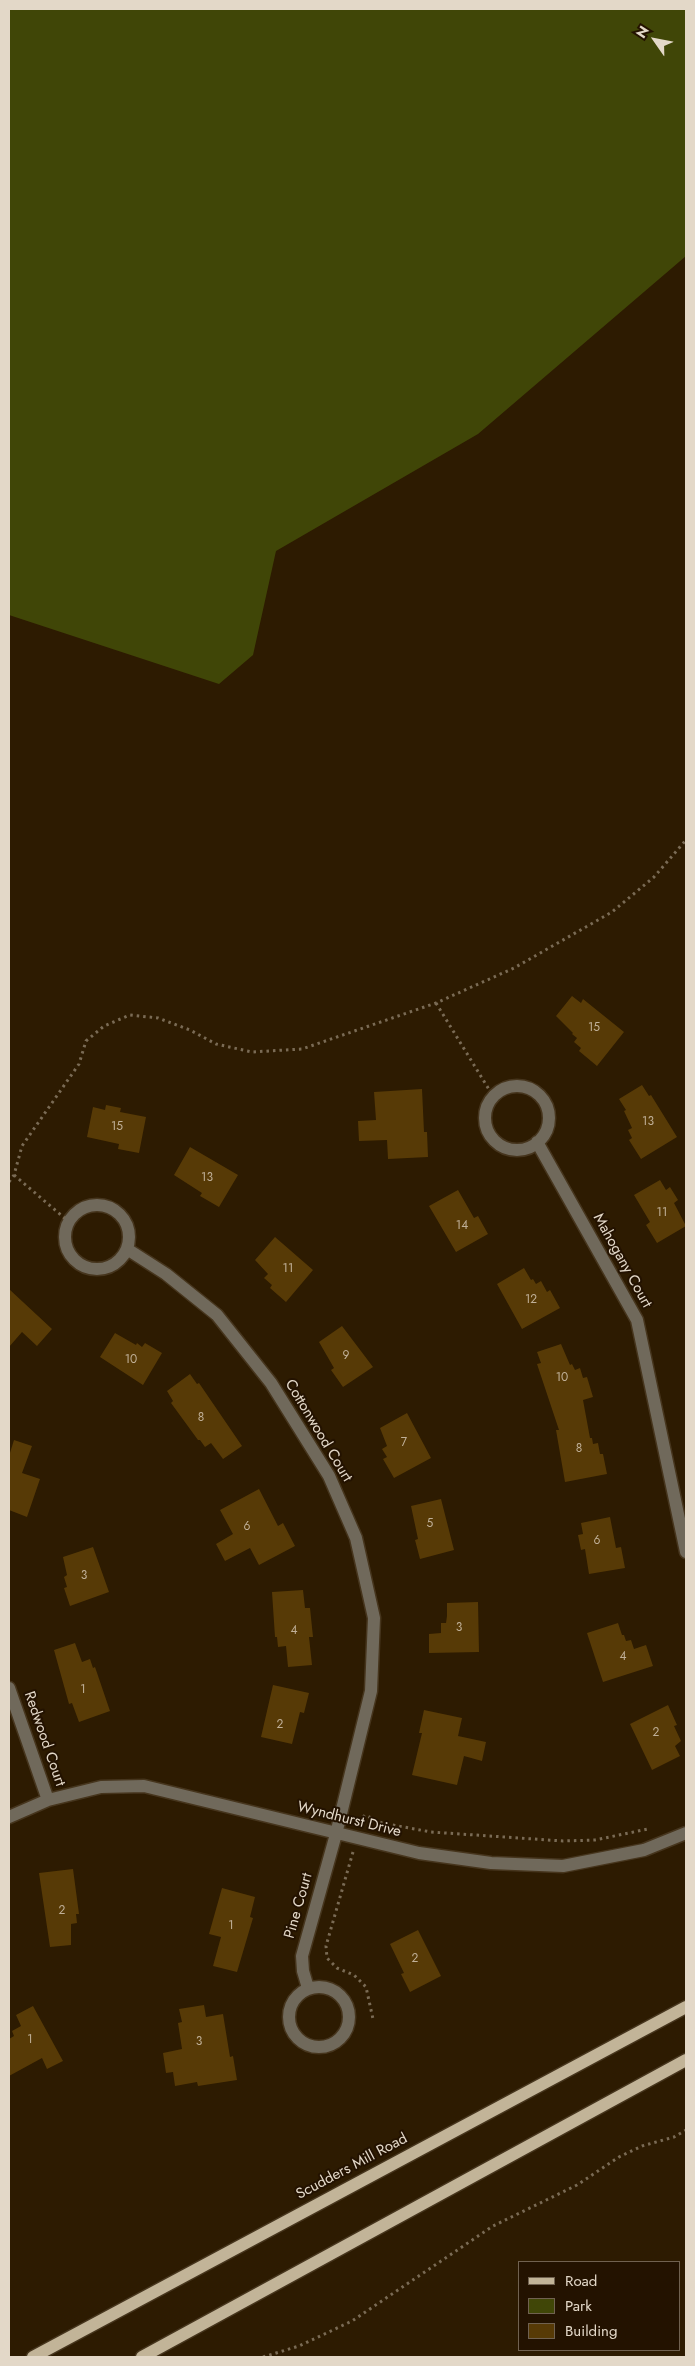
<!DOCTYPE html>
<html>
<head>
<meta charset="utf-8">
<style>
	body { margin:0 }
	#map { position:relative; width:695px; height:2366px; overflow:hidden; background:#2d1b01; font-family:Jost,sans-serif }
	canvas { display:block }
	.frame { position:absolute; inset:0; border:10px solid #e3d8c8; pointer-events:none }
	.legend { position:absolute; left:518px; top:2261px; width:162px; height:90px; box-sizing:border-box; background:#231200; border:1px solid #706150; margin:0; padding:6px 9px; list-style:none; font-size:15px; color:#e3d8c8 }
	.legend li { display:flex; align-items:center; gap:10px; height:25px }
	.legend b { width:25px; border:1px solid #706150 }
	.north { position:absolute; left:630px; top:15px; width:50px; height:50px; -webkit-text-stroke:4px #231200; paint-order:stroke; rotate:303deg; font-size:14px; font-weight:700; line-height:20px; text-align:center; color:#e3d8c8 }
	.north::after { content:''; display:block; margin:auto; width:18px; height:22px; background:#e3d8c8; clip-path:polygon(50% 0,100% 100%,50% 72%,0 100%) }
</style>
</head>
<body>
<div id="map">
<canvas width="695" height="2366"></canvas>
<div class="frame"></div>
<ul class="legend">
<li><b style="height:6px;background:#c2b498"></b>Road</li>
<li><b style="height:14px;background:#404607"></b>Park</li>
<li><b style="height:14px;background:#573a06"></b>Building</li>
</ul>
<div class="north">N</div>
</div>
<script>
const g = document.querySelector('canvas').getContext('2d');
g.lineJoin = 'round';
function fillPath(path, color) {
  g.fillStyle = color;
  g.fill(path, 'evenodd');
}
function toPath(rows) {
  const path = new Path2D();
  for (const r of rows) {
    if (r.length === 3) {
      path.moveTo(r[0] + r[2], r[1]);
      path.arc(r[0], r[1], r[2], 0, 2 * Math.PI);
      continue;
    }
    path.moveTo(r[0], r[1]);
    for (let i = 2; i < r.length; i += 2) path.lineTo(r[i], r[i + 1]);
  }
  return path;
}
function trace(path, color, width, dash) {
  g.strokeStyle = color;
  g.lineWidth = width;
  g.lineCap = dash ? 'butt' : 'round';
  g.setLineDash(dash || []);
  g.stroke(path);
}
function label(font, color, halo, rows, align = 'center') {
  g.font = font + ' Jost,sans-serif';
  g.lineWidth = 4;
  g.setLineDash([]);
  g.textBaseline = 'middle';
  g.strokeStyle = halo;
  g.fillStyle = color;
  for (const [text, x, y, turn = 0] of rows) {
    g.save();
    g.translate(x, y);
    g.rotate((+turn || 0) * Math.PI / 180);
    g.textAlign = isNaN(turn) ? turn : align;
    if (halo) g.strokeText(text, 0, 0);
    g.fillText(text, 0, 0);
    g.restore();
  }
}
const green = toPath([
	[9,9,686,9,686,256,478,434,276,551,253,655,219,684,9,615]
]);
const building = toPath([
	[572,996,581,1003,583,999,624,1032,597,1066,579,1051,581,1048,574,1042,577,1038,572,1034,573,1033,556,1016],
	[642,1085,649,1096,651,1095,677,1137,641,1159,629,1140,632,1138,628,1130,632,1128,624,1111,626,1110,619,1099],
	[422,1089,424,1132,427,1132,428,1157,388,1159,387,1140,359,1141,358,1121,376,1120,374,1092],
	[106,1105,121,1108,120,1112,146,1117,139,1153,118,1149,119,1144,87,1137,93,1107,105,1110],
	[190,1147,238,1175,219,1207,200,1196,202,1193,174,1175],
	[660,1180,666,1190,670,1187,678,1200,674,1203,686,1226,657,1243,646,1225,650,1222,634,1195],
	[458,1190,474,1218,478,1216,488,1234,456,1252,429,1206],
	[275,1237,313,1270,286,1302,270,1288,272,1285,264,1278,268,1274,255,1260],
	[524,1268,531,1280,533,1279,536,1284,541,1281,547,1292,550,1290,560,1308,522,1329,497,1284],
	[9,1289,52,1329,37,1346,22,1332,9,1347],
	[342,1326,373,1367,343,1387,331,1370,334,1368,319,1342],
	[115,1333,136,1345,137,1343,142,1347,145,1343,162,1353,143,1385,100,1357],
	[561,1344,570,1365,572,1364,575,1370,580,1368,583,1378,587,1377,593,1397,583,1400,590,1438,592,1438,593,1444,598,1443,600,1454,603,1454,607,1474,565,1482,556,1430,559,1430,537,1364,541,1363,537,1352],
	[190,1374,197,1384,199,1383,242,1446,223,1459,211,1443,205,1447,200,1440,198,1440,171,1403,173,1401,167,1391],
	[407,1413,431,1458,394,1478,383,1459,387,1457,382,1449,387,1446,380,1428],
	[14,1440,32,1446,22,1473,40,1479,27,1517,9,1510,9,1456],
	[259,1489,278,1526,283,1523,295,1546,259,1565,250,1548,225,1561,216,1544,233,1534,220,1510],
	[441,1499,454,1550,420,1559,415,1540,418,1539,411,1506],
	[610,1517,616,1548,621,1547,625,1568,589,1574,585,1549,581,1550,578,1535,583,1534,581,1523],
	[93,1547,109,1592,70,1606,64,1588,67,1587,64,1577,67,1575,63,1557],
	[303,1590,305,1608,310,1608,313,1637,309,1637,312,1665,288,1667,286,1646,278,1647,277,1637,275,1637,272,1592],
	[478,1602,479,1652,429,1653,429,1634,441,1633,441,1623,446,1623,447,1616,447,1603],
	[618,1623,622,1635,624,1635,626,1641,631,1640,634,1649,646,1645,653,1666,603,1682,587,1633],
	[75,1643,82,1662,90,1659,93,1668,95,1667,110,1711,79,1722,72,1703,69,1704,54,1650],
	[273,1685,309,1693,304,1713,300,1712,292,1744,261,1737],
	[668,1705,677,1725,674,1726,681,1741,675,1746,680,1756,652,1770,630,1724],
	[424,1710,462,1718,458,1736,486,1742,482,1761,464,1756,457,1785,412,1775,422,1733,419,1733],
	[73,1869,79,1914,76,1914,77,1923,71,1924,71,1945,50,1947,39,1873],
	[222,1888,255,1897,250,1917,253,1918,237,1972,213,1966,221,1937,209,1934],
	[418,1930,441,1976,410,1992,401,1974,404,1973,390,1944],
	[204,2005,206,2017,223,2014,230,2057,233,2056,237,2080,198,2086,197,2082,175,2086,173,2072,166,2073,163,2053,182,2049,178,2023,182,2022,179,2009],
	[33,2006,63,2061,47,2069,42,2058,9,2076,9,2039,14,2036,12,2031,21,2026,16,2015]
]);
const path = toPath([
	[436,1003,493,1096],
	[14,1175,68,1221],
	[9,1182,14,1175,22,1146,79,1064,86,1041,104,1026,130,1015,158,1018,190,1030,216,1044,252,1052,302,1049,436,1003,514,968,612,912,654,877,686,840],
	[359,1822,365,1815,382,1823,431,1832,563,1841,595,1840,648,1829],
	[353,1852,326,1946,327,1958,337,1968,354,1975,366,1987,373,2019],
	[263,2357,299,2346,352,2321,493,2226,577,2185,619,2157,642,2146,674,2137,686,2130]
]);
const minor = toPath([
	[517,1118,32],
	[537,1142,637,1320,686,1552],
	[97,1237,32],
	[127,1249,166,1274,217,1315,271,1383,329,1476,356,1538,374,1618,371,1691,336,1834,302,1956,303,1971,308,1988],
	[9,1688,48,1800],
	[9,1817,48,1800,101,1787,144,1786,419,1853,491,1863,563,1866,644,1850,686,1833],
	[319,2017,30]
]);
const major = toPath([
	[33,2357,686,2007],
	[142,2357,686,2060]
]);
const numberNames = [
	["15",594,1028],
	["13",648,1122],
	["15",117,1127],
	["13",207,1178],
	["11",662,1213],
	["14",462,1226],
	["11",288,1269],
	["12",531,1300],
	["9",346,1356],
	["10",131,1360],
	["10",562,1378],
	["8",201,1418],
	["7",404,1443],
	["8",579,1449],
	["5",430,1524],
	["6",247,1527],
	["6",597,1541],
	["3",84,1576],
	["3",459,1628],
	["4",294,1631],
	["4",623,1657],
	["1",83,1690],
	["2",280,1725],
	["2",656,1733],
	["2",62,1911],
	["1",231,1926],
	["2",415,1959],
	["1",30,2040],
	["3",199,2042]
];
const streetNames = [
	["Mahogany Court",622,1261,61],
	["Cottonwood Court",318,1431,59],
	["Redwood Court",44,1739,71],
	["Wyndhurst Drive",349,1820,14],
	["Pine Court",299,1906,-74],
	["Scudders Mill Road",352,2167,-28]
];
fillPath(green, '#404607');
fillPath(building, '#573a06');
trace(minor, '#46351d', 15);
trace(major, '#46351d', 15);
trace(path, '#7a6b55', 3, [2.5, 4]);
trace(minor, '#70695b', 12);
trace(major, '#c2b498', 12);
label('12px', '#c0b098', null, numberNames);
label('15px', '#e3d8c8', '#231200', streetNames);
</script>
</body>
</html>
